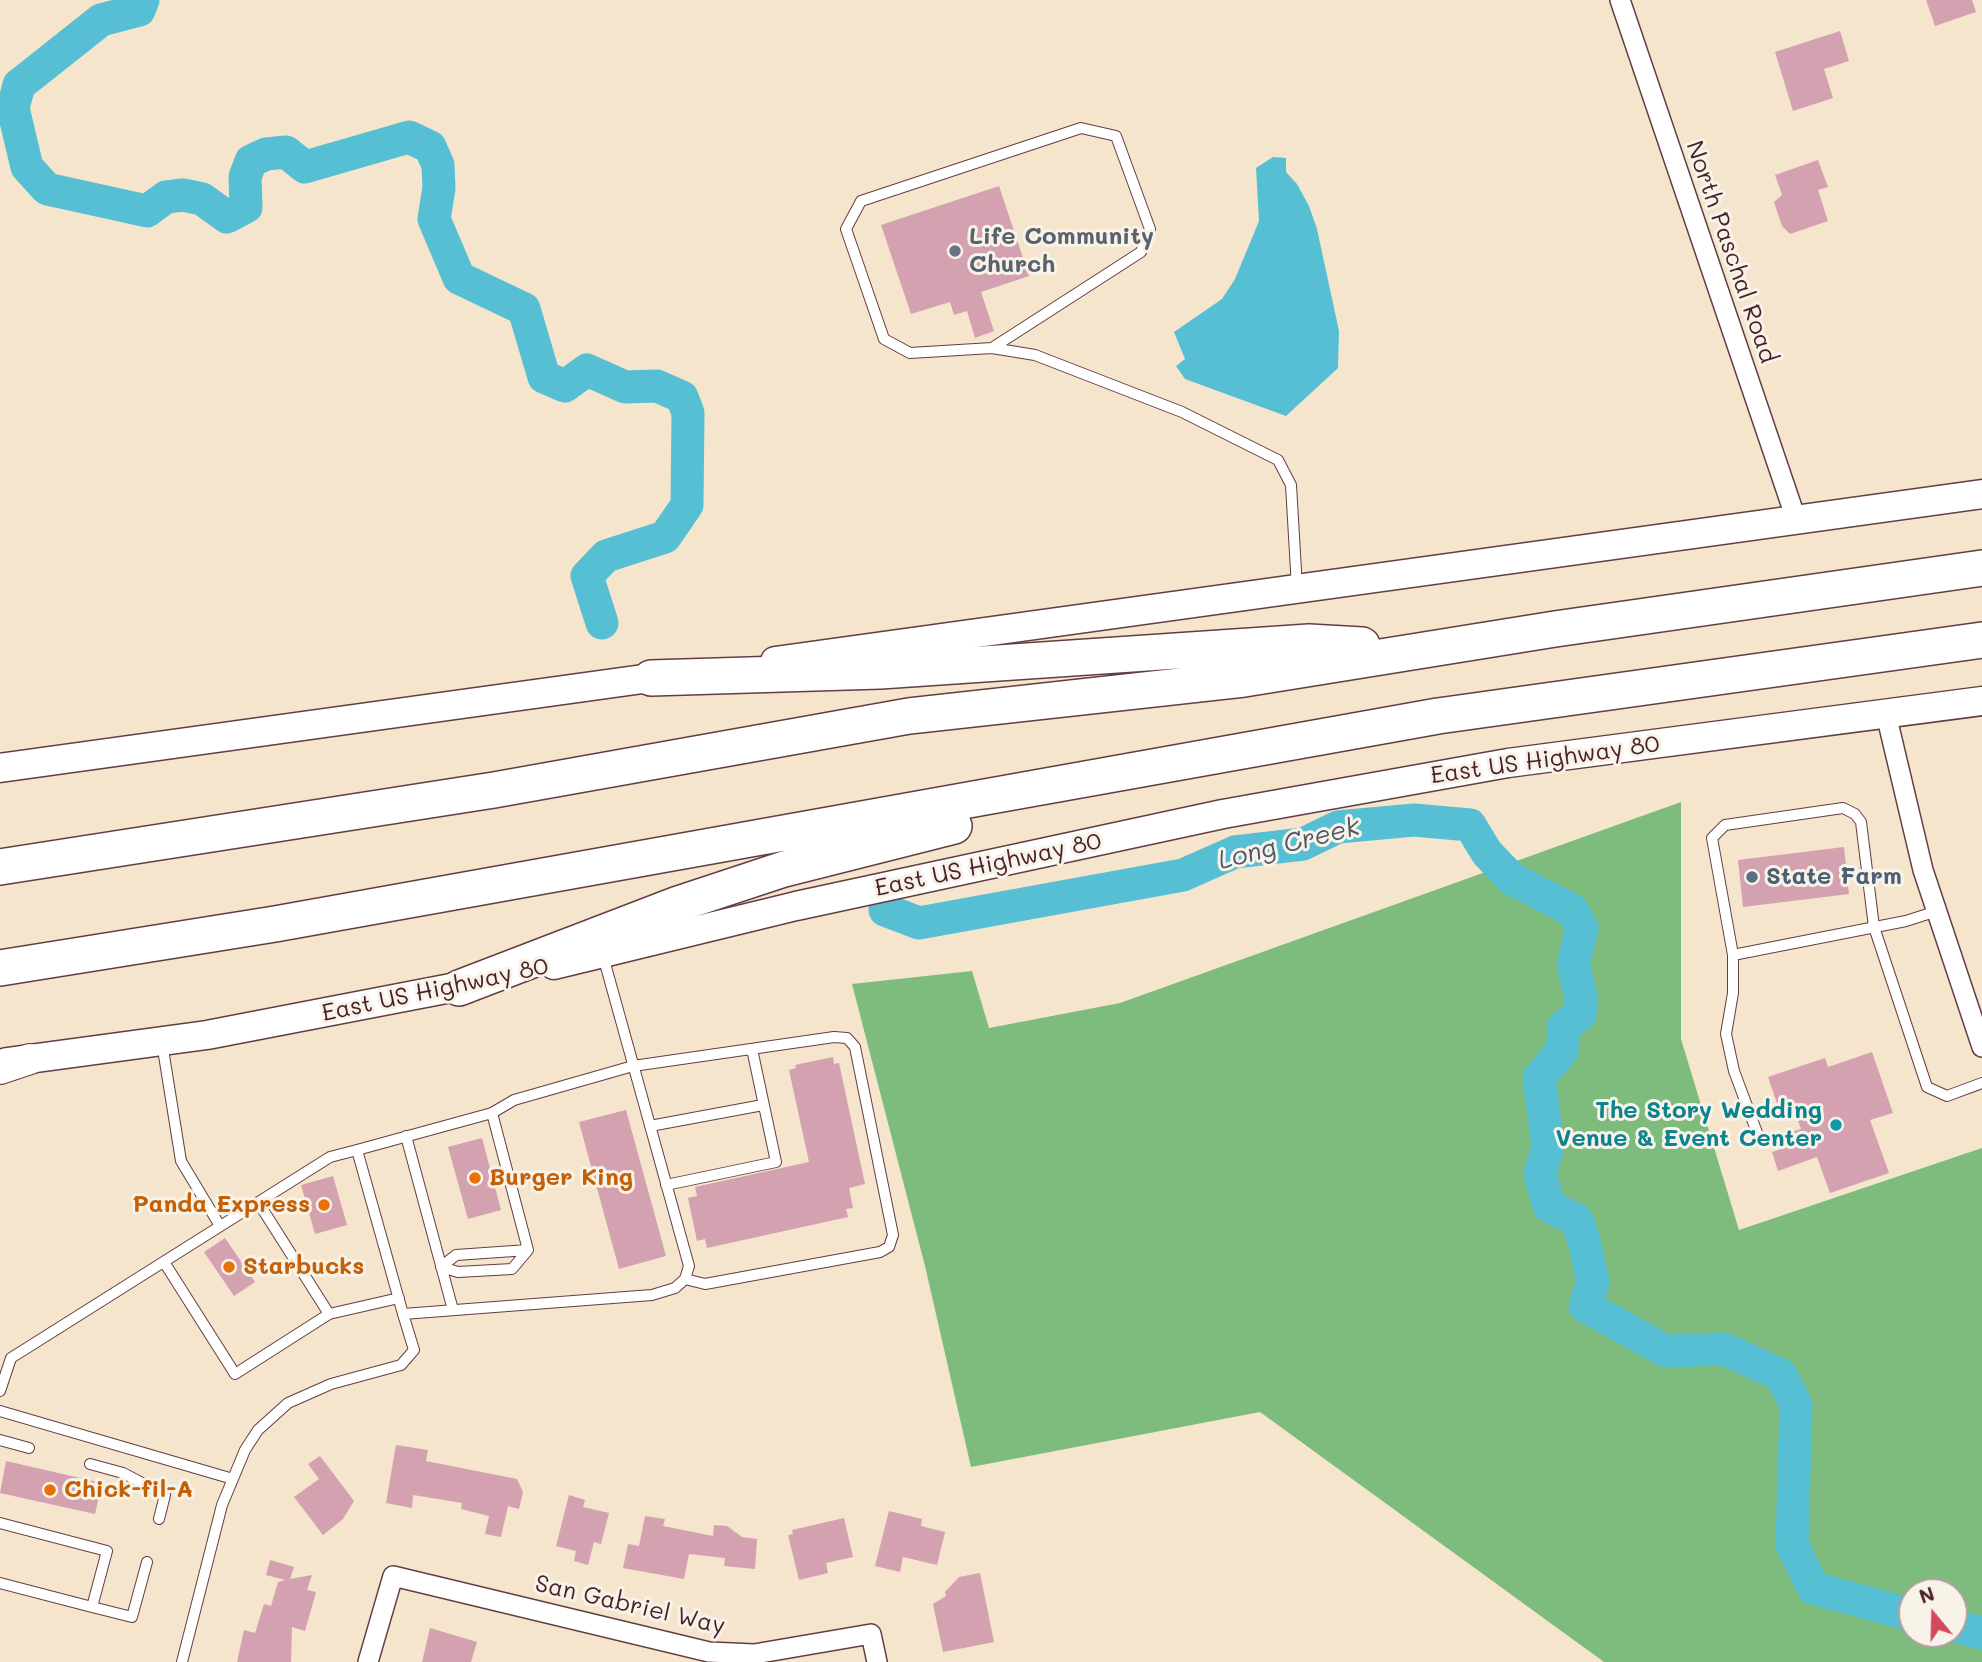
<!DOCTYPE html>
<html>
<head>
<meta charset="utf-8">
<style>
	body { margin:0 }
	#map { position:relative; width:1982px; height:1662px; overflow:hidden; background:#f5e5cd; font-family:Mali,sans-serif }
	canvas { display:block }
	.north { position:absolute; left:1898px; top:1578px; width:70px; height:70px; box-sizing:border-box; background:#f7f3e8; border:2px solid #b29e9c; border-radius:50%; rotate:341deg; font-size:19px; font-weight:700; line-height:28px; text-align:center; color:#4a1f2b }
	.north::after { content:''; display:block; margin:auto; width:24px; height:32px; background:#d1495b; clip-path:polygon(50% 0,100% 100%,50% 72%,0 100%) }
</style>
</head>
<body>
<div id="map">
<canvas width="1982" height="1662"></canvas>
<div class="north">N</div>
</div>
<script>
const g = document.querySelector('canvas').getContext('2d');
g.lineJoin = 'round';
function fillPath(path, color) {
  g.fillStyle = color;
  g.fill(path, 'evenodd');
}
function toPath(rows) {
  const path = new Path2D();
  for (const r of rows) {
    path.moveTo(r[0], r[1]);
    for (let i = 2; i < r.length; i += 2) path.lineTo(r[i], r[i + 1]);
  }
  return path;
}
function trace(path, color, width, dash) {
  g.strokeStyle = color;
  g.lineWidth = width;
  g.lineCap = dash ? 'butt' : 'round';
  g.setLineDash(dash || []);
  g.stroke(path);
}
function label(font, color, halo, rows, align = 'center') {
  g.font = font + ' Mali,sans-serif';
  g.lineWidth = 6;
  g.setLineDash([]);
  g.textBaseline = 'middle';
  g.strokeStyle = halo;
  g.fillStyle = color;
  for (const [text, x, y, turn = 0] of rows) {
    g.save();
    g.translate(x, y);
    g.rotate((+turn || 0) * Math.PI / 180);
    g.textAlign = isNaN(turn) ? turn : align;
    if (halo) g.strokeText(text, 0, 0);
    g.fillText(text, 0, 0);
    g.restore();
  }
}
const forest = toPath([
	[1681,802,1681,1039,1739,1230,1982,1148,1982,1662,1604,1662,1260,1412,971,1467,925,1266,852,984,972,971,989,1028,1120,1003],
	[1912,1592,1954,1592,1954,1634,1912,1634]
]);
const water = toPath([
	[1273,157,1286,158,1286,172,1297,184,1309,206,1317,229,1339,331,1338,368,1286,416,1185,379,1176,366,1185,359,1174,332,1222,299,1235,279,1259,221,1256,168]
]);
const river = toPath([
	[143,0,139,10,101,20,19,85,13,108,27,167,47,189,147,211,166,197,183,195,202,199,227,217,246,207,245,177,251,161,266,154,286,152,305,167,409,137,430,147,438,165,439,188,434,219,459,278,524,309,544,377,565,386,587,370,625,387,657,386,682,397,688,413,687,505,665,537,606,556,587,576,602,623],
	[885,910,919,923,1183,875,1235,852,1303,844,1338,827,1414,820,1470,825,1487,853,1512,879,1572,910,1582,928,1573,964,1581,996,1580,1015,1564,1026,1562,1051,1539,1078,1548,1146,1540,1174,1549,1206,1577,1220,1584,1241,1593,1282,1585,1306,1666,1351,1724,1349,1781,1375,1796,1405,1792,1544,1813,1588,1912,1615],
	[1954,1626,1982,1633]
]);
const building = toPath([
	[1926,0,1972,0,1976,12,1935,26],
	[1840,31,1849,61,1824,69,1833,98,1793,111,1775,52],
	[1818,160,1828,187,1818,190,1828,221,1790,234,1782,226,1774,202,1782,195,1775,175],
	[999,186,1029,276,981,292,994,331,975,338,967,311,954,315,950,302,911,314,881,225],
	[1844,847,1849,894,1743,907,1738,860],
	[1872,1052,1893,1113,1870,1120,1889,1173,1830,1193,1817,1157,1778,1171,1772,1152,1799,1143,1794,1131,1801,1129,1791,1101,1778,1106,1768,1077,1825,1058,1828,1067],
	[833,1057,834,1064,839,1063,865,1184,849,1188,853,1208,846,1209,848,1217,707,1248,705,1239,697,1241,688,1198,697,1196,695,1187,809,1162,789,1070,796,1068,795,1065],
	[626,1110,666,1256,619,1269,579,1122],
	[482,1138,501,1210,468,1219,448,1147],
	[333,1176,347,1225,315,1234,301,1185],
	[225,1238,255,1282,234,1296,204,1252],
	[396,1445,428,1450,426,1461,517,1479,523,1492,519,1509,508,1506,501,1537,485,1534,489,1516,461,1509,462,1503,413,1495,412,1508,386,1503],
	[320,1456,354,1501,343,1519,323,1535,294,1497,319,1479,308,1464],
	[6,1461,102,1483,95,1514,0,1493],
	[569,1495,585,1500,583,1507,609,1513,601,1544,594,1542,588,1565,574,1561,576,1551,556,1546],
	[889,1511,922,1519,921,1526,945,1532,937,1565,903,1557,900,1572,875,1566],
	[645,1516,665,1519,663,1526,713,1536,714,1525,727,1526,742,1537,757,1539,755,1569,724,1566,725,1558,689,1554,684,1579,623,1568,628,1544,639,1546],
	[844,1518,853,1557,826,1563,828,1573,799,1580,788,1535,793,1534,792,1530],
	[270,1560,294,1567,290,1579,312,1575,307,1590,316,1592,305,1631,292,1627,291,1662,237,1662,244,1630,255,1633,264,1604,271,1606,278,1582,285,1580,266,1575],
	[980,1573,994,1642,943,1652,933,1604,946,1596,945,1592,959,1577],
	[430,1628,477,1642,471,1662,422,1662]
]);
const service = toPath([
	[992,348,1141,252,1150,229,1116,136,1081,128,861,201,846,229,884,339,910,353,992,348,1035,355,1182,412,1278,460,1291,485,1297,588],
	[1733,955,1906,921,1937,911],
	[162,1043,181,1161,220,1226],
	[492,1113,514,1100,633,1066,834,1037,847,1038,855,1047,893,1235,889,1247,880,1252,705,1284,685,1279],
	[650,1126,763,1105],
	[406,1136,453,1310],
	[1759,1138,1734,1071,1726,1034,1733,993,1733,955,1712,838,1725,825,1843,808,1855,814,1861,822,1874,927,1927,1087,1947,1096,1982,1083],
	[357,1150,492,1113,528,1250],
	[666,1185,776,1162,752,1049],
	[258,1202,329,1314,399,1298],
	[164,1262,235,1374,329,1314],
	[441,1267,458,1272,512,1269,528,1250],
	[441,1267,456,1255,528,1250],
	[0,1391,11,1358,330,1157,357,1150,403,1314],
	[0,1411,233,1479],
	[0,1440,29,1448],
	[90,1464,123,1473,165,1495,159,1519],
	[0,1523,107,1551,92,1607,0,1583],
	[92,1607,132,1617,147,1562],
	[182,1662,222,1505,245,1450,258,1430,288,1403,331,1384,401,1365,414,1350,403,1314,652,1295,675,1288,685,1279,689,1266,603,956]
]);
const minor = toPath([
	[1620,0,1796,519],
	[1886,714,1923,870,1982,1047],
	[368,1662,393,1576,709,1652,754,1654,871,1634,877,1662]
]);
const secondary = toPath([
	[775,661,1982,494],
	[0,768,672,675],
	[554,965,796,906,1223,814,1508,763,1982,701],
	[7,1062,207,1035,477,983]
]);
const primary = toPath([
	[0,1069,30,1059]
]);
const motorway = toPath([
	[651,678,880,671,1309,642,1362,645],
	[0,867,494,790,909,716,1244,679,1555,629,1982,568],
	[0,968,275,924,1438,716,1982,640],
	[459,988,678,904,784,869,954,826]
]);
const markers = [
	[955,251,7,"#6b7280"],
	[1752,877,7,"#5c6f8a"],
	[1836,1125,7,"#0f9aa8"],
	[475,1178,7,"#e8710a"],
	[324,1205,7,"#e8710a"],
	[229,1267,7,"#e8710a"],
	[50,1490,7,"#e8710a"]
];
const worshipNames = [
	["Life Community",969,237],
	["Church",969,265]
];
const streetNames = [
	["North Paschal Road",1731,252,71],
	["East US Highway 80",1545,760,-8],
	["East US Highway 80",988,865,-12],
	["East US Highway 80",435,990,-12],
	["San Gabriel Way",630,1605,13]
];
const serviceNames = [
	["State Farm",1766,877]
];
const cultureNames = [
	["The Story Wedding",1822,1111],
	["Venue & Event Center",1822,1139]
];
const foodNames = [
	["Burger King",489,1178],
	["Panda Express",310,1205,"right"],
	["Starbucks",243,1267],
	["Chick-fil-A",64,1490]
];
const waterNames = [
	["Long Creek",1289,844,-14]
];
fillPath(forest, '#7dbc7d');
fillPath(water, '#57bfd4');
trace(river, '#57bfd4', 33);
fillPath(building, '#d3a1b0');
trace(service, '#643d43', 12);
trace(minor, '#643d43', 22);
trace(secondary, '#643d43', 31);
trace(primary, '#643d43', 32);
trace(motorway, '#643d43', 38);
trace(service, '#fff', 10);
trace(minor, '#fff', 19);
trace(secondary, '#fff', 28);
trace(primary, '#fff', 30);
trace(motorway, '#fff', 35);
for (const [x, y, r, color] of markers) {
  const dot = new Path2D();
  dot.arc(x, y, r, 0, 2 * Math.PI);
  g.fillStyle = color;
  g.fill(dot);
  trace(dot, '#f7f3e8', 2.5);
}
label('bold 24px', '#5b616d', '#f7f3e8', worshipNames, 'left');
label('24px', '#4a1f2b', '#f7f3e8', streetNames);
label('bold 24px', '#4e5e75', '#f7f3e8', serviceNames, 'left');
label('bold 24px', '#0d838f', '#f7f3e8', cultureNames, 'right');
label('bold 24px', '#c56008', '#f7f3e8', foodNames, 'left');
label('italic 26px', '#4f5766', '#f7f3e8', waterNames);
</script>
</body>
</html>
